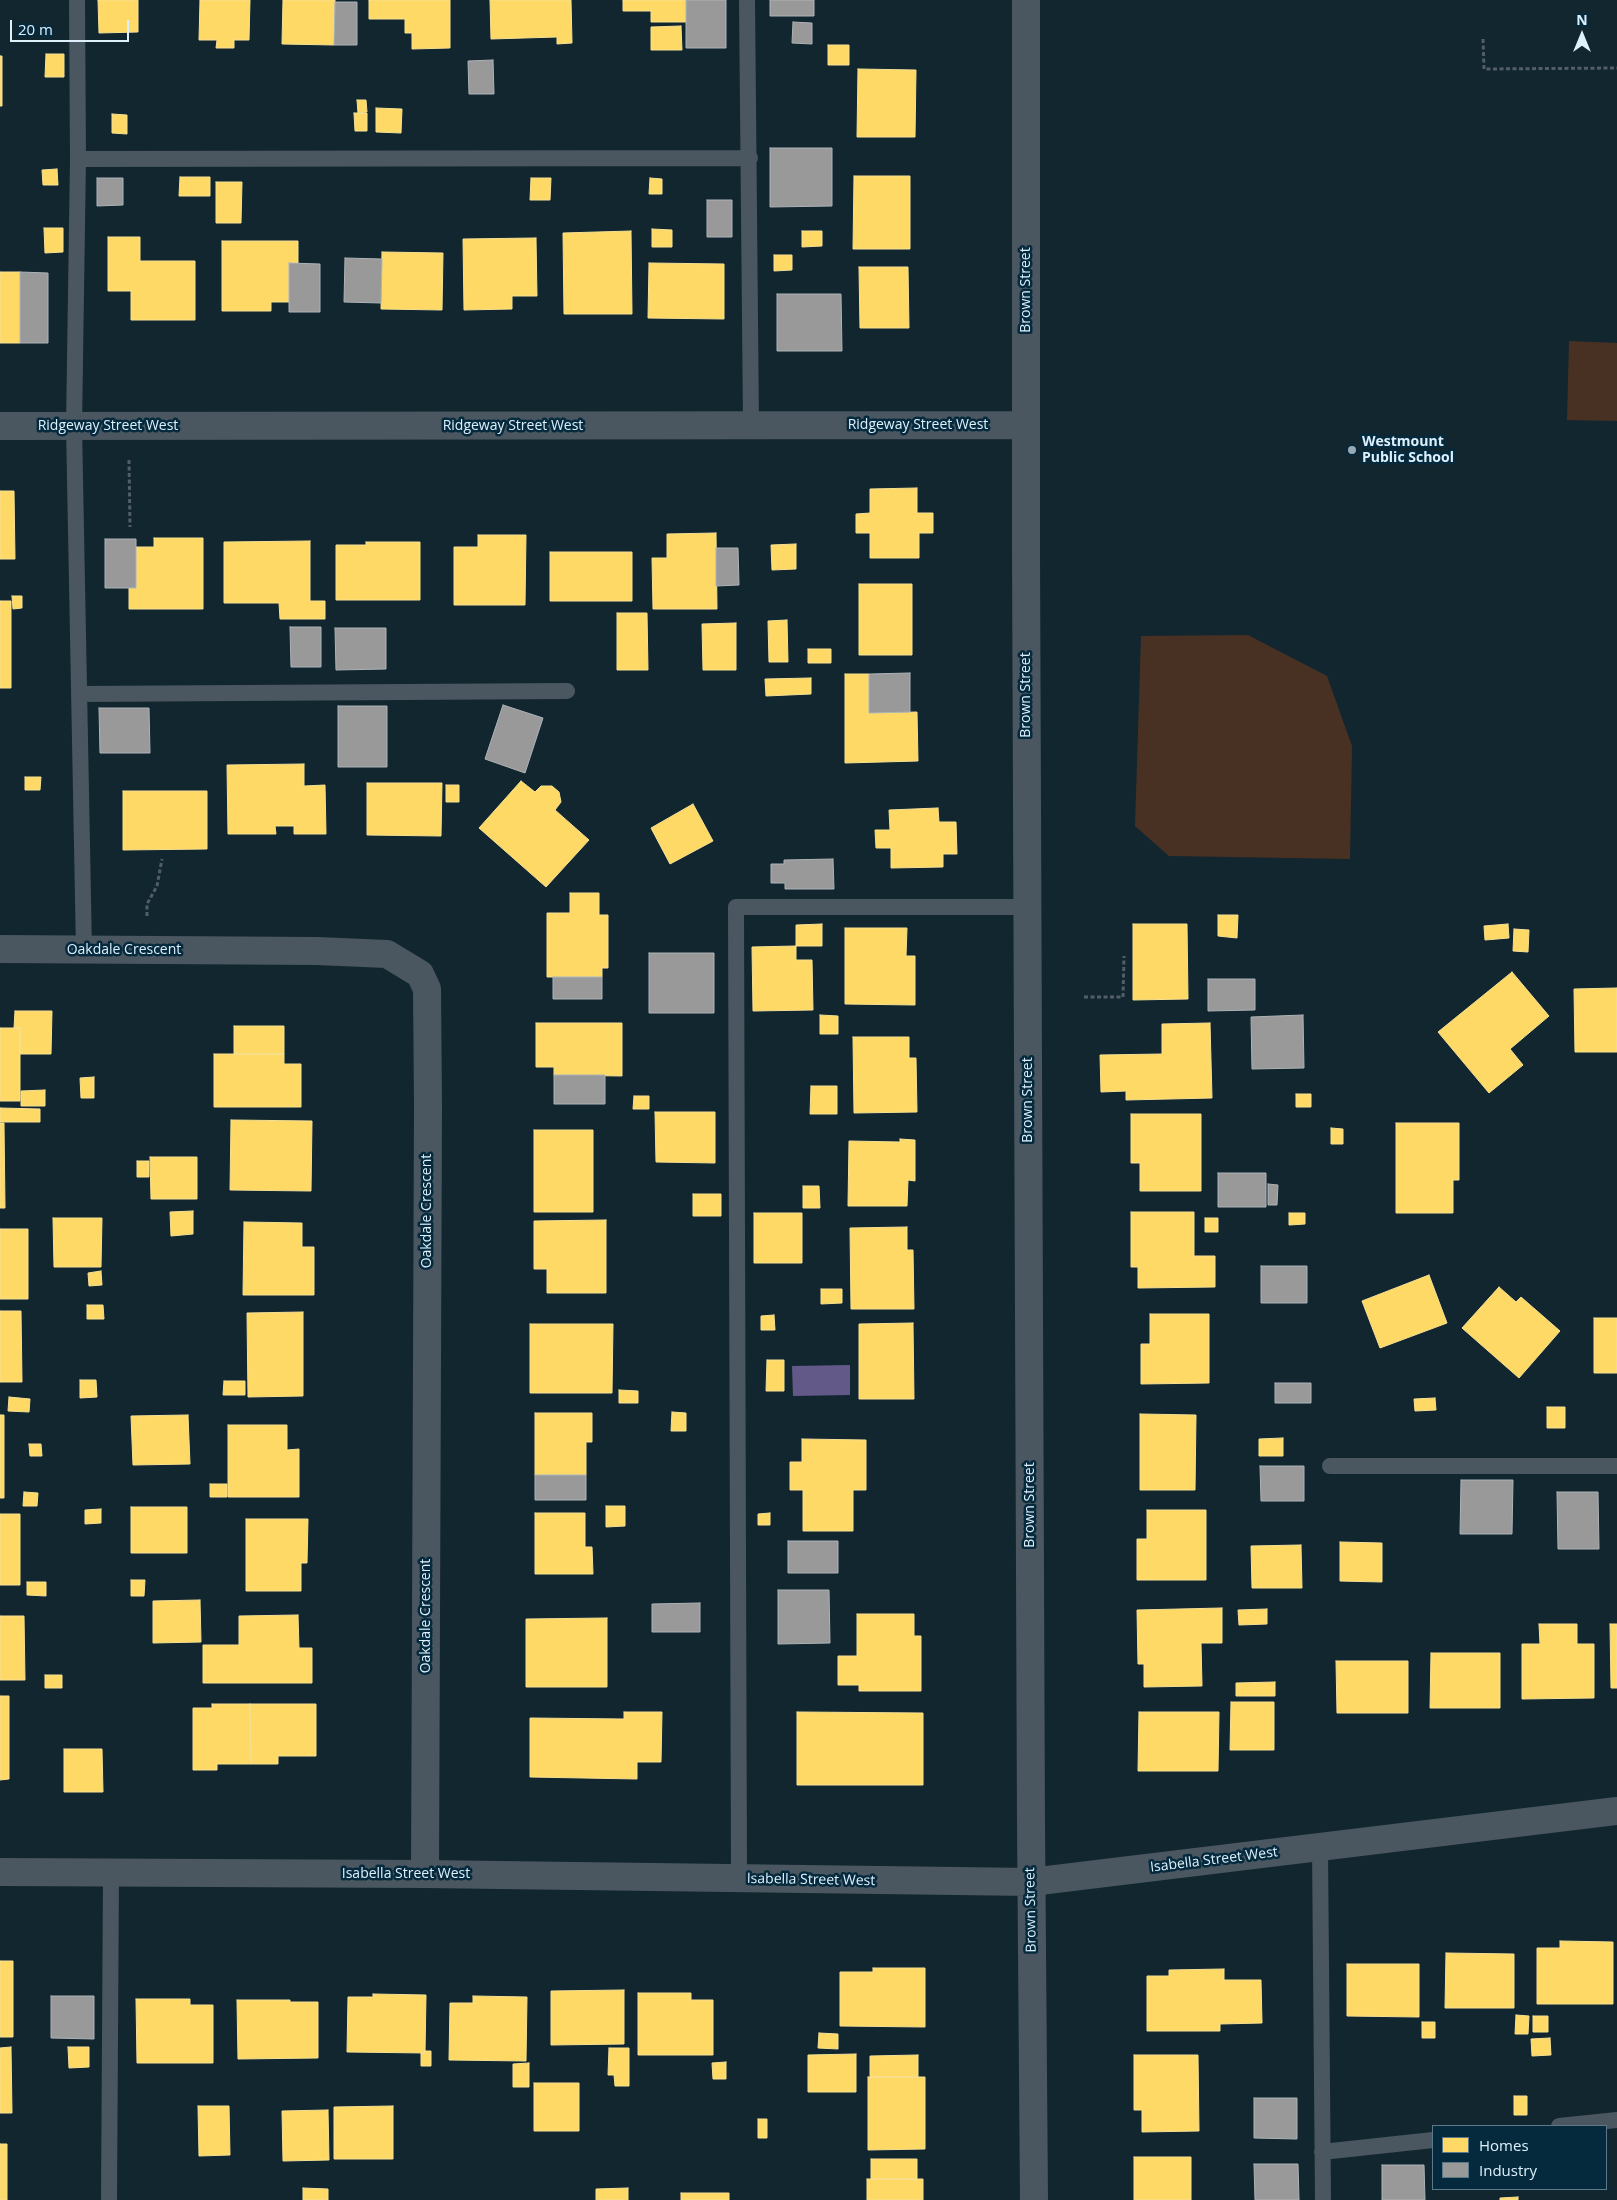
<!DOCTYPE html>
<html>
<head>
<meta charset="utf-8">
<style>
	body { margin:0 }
	#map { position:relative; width:1617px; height:2200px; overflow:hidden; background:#122630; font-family:"Open Sans",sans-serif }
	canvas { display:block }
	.legend { position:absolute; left:1432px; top:2125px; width:175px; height:65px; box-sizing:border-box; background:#052a3d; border:1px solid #5b7989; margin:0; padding:6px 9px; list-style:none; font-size:15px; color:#ddf0fc }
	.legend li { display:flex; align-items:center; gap:10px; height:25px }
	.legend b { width:25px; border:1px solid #5b7989 }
	.north { position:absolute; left:1557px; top:10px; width:50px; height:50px; -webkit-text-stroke:4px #052a3d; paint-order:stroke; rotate:0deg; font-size:14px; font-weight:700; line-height:20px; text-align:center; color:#ddf0fc }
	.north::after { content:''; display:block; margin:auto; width:18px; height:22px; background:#ddf0fc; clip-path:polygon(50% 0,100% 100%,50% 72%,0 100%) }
	.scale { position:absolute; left:10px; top:20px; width:119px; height:22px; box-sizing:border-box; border:2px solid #ddf0fc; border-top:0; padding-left:6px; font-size:15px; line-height:18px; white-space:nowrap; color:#ddf0fc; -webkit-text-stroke:4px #052a3d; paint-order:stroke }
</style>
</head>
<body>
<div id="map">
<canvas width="1617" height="2200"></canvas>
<ul class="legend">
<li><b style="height:14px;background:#ffd966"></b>Homes</li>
<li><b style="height:14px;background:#999"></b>Industry</li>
</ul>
<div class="north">N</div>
<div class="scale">20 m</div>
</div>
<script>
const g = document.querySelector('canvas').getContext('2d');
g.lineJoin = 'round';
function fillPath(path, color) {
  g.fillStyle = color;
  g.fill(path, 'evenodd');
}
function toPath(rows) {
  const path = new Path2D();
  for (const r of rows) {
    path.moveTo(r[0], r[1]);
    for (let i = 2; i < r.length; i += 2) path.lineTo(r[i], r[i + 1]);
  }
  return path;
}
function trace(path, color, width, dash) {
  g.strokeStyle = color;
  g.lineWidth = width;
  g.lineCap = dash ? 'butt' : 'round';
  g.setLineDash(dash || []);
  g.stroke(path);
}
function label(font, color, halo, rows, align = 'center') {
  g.font = font + ' "Open Sans",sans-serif';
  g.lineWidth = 5;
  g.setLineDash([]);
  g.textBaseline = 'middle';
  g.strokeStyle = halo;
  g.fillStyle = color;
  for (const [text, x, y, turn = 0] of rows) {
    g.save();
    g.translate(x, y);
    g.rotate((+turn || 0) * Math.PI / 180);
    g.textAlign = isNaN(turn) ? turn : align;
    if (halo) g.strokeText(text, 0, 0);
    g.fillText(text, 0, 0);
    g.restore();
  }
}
const green = toPath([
	[1569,341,1617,343,1617,421,1567,420],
	[1248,635,1327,676,1352,746,1350,859,1169,856,1135,826,1141,636]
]);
const water = toPath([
	[850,1365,850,1395,793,1396,792,1366]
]);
const homes = toPath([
	[98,0,138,0,138,32,99,33,98,0],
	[200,0,250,0,249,40,234,40,234,48,216,48,217,40,199,40,200,0],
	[283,0,335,0,334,45,282,44,283,0],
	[369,0,450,0,450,48,412,49,412,33,405,33,405,19,369,19,369,0],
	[490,0,571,0,572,43,557,44,557,37,491,39,490,0],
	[623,0,686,0,686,22,651,22,651,11,623,11,623,0],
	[681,26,682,50,651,50,651,27,681,26],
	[828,45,849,45,849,65,828,65,828,45],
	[46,54,64,54,64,77,45,77,46,54],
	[0,56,2,56,2,106,0,106,0,56],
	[858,69,916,70,915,137,857,137,858,69],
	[357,100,366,100,367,112,358,113,357,100],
	[376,108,402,109,401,133,376,132,376,108],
	[354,113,367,113,367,131,355,131,354,113],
	[112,114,127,115,127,134,112,133,112,114],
	[57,169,58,185,43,185,42,170,57,169],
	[854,176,910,176,910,249,853,249,854,176],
	[180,177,210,177,210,196,179,196,180,177],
	[531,178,551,178,550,200,530,200,531,178],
	[650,178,662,179,662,194,649,194,650,178],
	[216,182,242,182,241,223,216,223,216,182],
	[44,228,63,228,63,252,45,253,44,228],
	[652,229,672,230,672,247,652,247,652,229],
	[631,231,632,314,564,314,563,233,631,231],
	[802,231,822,231,822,246,802,247,802,231],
	[108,237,140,237,140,261,195,261,195,320,131,320,131,291,108,291,108,237],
	[536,238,537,296,512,296,512,309,464,310,463,239,536,238],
	[222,241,298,241,298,263,289,263,289,302,271,302,271,311,222,311,222,241],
	[382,252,443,253,442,310,381,309,382,252],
	[774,255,792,255,792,270,774,271,774,255],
	[649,263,724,264,724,319,648,318,649,263],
	[859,267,908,267,909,328,860,328,859,267],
	[0,272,20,272,20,343,0,343,0,272],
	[917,488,917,513,933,513,933,533,919,533,919,558,870,558,870,533,856,533,856,514,870,513,870,489,917,488],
	[0,491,14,491,15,559,0,559,0,491],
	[716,533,717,609,653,609,652,558,667,558,667,534,716,533],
	[478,535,526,535,525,605,454,605,454,547,478,547,478,535],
	[154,538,203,538,203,609,129,609,129,588,136,588,136,547,154,547,154,538],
	[310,541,310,601,325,601,325,619,280,619,279,603,224,603,224,542,310,541],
	[366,542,420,542,420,600,336,600,336,545,366,545,366,542],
	[796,544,796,569,772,570,771,545,796,544],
	[550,552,632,552,632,601,550,601,550,552],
	[859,584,912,584,912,655,859,655,859,584],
	[12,596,22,596,22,608,13,609,12,596],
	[0,601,11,601,11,688,0,688,0,601],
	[617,613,647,613,648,670,617,670,617,613],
	[787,620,788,662,769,662,768,621,787,620],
	[736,623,736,670,703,670,702,624,736,623],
	[808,649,831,649,831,663,808,663,808,649],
	[845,674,869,674,869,713,917,712,918,761,845,763,845,674],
	[811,678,811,694,766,696,765,679,811,678],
	[304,764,304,786,325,785,326,834,294,834,294,826,275,826,276,834,228,834,227,765,304,764],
	[25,777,41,777,40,790,25,790,25,777],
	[521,781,535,792,541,786,552,786,559,792,561,802,555,810,589,840,546,887,479,828,521,781],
	[367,783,442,783,441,836,367,835,367,783],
	[446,785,459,785,459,802,446,802,446,785],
	[123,791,207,791,207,849,123,850,123,791],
	[693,804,713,841,670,864,651,828,693,804],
	[938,808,939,822,956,822,957,854,943,854,943,867,891,868,891,848,876,848,875,830,890,830,889,810,938,808],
	[570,893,599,893,599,915,608,915,608,968,602,968,602,977,547,977,547,913,570,913,570,893],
	[1218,915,1238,915,1237,938,1218,936,1218,915],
	[822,924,822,946,796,946,796,925,822,924],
	[1133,924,1187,924,1188,999,1133,1000,1133,924],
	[1508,924,1509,938,1485,940,1484,926,1508,924],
	[845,928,907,928,906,956,915,956,915,1005,845,1004,845,928],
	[1514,929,1529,930,1528,952,1513,951,1514,929],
	[796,946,796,960,812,960,813,1010,753,1011,752,947,796,946],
	[1512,972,1549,1016,1510,1049,1523,1065,1489,1093,1438,1032,1512,972],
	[1617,988,1617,1052,1575,1052,1574,989,1617,988],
	[15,1011,52,1011,51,1054,20,1054,20,1028,14,1028,15,1011],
	[820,1015,838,1016,838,1034,820,1034,820,1015],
	[536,1023,622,1023,622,1076,554,1075,554,1067,536,1067,536,1023],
	[1210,1023,1212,1098,1126,1100,1126,1091,1101,1092,1100,1055,1162,1054,1162,1024,1210,1023],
	[234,1026,284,1026,284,1054,234,1054,234,1026],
	[0,1028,20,1028,20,1101,0,1101,0,1028],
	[853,1037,909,1037,909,1058,916,1058,917,1112,854,1113,853,1037],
	[214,1054,284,1054,284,1064,301,1064,301,1107,214,1107,214,1054],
	[94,1077,94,1098,81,1098,80,1078,94,1077],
	[811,1086,837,1086,837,1114,810,1114,811,1086],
	[45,1090,45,1106,21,1106,21,1091,45,1090],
	[1296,1094,1311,1094,1311,1107,1296,1107,1296,1094],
	[634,1096,649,1096,649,1109,633,1109,634,1096],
	[0,1108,40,1109,40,1122,0,1122,0,1108],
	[655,1112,715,1112,715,1163,656,1162,655,1112],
	[1131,1114,1201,1114,1201,1191,1140,1191,1140,1163,1131,1163,1131,1114],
	[231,1120,312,1121,311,1191,230,1190,231,1120],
	[0,1123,4,1123,5,1208,0,1208,0,1123],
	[1396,1123,1459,1123,1459,1180,1453,1180,1453,1213,1396,1213,1396,1123],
	[1331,1128,1343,1129,1343,1144,1331,1144,1331,1128],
	[534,1130,593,1130,593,1212,534,1212,534,1130],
	[900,1139,915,1140,915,1181,908,1180,907,1206,848,1206,849,1141,900,1142,900,1139],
	[150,1157,197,1157,197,1199,151,1199,150,1157],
	[137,1161,149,1161,149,1177,137,1177,137,1161],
	[803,1186,819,1186,820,1208,803,1208,803,1186],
	[693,1194,721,1194,721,1216,693,1216,693,1194],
	[193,1211,193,1234,171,1236,170,1212,193,1211],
	[1131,1212,1194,1212,1194,1256,1215,1256,1215,1287,1138,1288,1138,1267,1131,1267,1131,1212],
	[754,1213,802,1213,802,1263,754,1263,754,1213],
	[1289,1213,1305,1213,1305,1224,1289,1225,1289,1213],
	[53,1218,102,1218,101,1267,54,1267,53,1218],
	[1205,1218,1218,1218,1218,1232,1205,1232,1205,1218],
	[606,1220,606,1293,547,1293,547,1269,534,1269,534,1221,606,1220],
	[244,1222,302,1223,302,1247,314,1247,314,1295,243,1295,244,1222],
	[907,1227,907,1250,913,1250,914,1309,851,1309,850,1228,907,1227],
	[0,1229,28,1229,28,1299,0,1299,0,1229],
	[101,1271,102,1285,89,1286,88,1273,101,1271],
	[1429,1275,1447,1323,1380,1348,1362,1301,1429,1275],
	[1499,1287,1516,1302,1521,1297,1560,1331,1519,1378,1462,1328,1499,1287],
	[821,1289,842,1289,842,1303,821,1304,821,1289],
	[87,1305,103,1305,104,1319,87,1319,87,1305],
	[0,1311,21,1311,22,1382,0,1382,0,1311],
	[303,1312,303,1396,248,1397,247,1313,303,1312],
	[1150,1314,1209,1314,1209,1383,1141,1384,1141,1344,1150,1344,1150,1314],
	[774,1315,775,1330,761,1330,761,1316,774,1315],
	[1594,1318,1617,1318,1617,1373,1594,1373,1594,1318],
	[913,1323,914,1399,859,1399,859,1324,913,1323],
	[530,1324,613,1324,612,1393,530,1393,530,1324],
	[767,1360,784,1360,784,1391,766,1391,767,1360],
	[80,1380,96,1380,97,1397,80,1398,80,1380],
	[224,1381,245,1381,245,1395,223,1395,224,1381],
	[619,1390,638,1391,638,1403,619,1403,619,1390],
	[9,1397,30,1399,29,1412,8,1411,9,1397],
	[1435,1398,1436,1410,1415,1411,1414,1399,1435,1398],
	[1547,1407,1565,1407,1565,1428,1547,1428,1547,1407],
	[672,1412,686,1413,686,1431,671,1431,672,1412],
	[535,1413,592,1413,592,1442,586,1442,586,1475,535,1475,535,1413],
	[1140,1414,1196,1415,1195,1490,1140,1490,1140,1414],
	[0,1415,4,1415,4,1498,0,1498,0,1415],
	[188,1415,190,1464,133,1465,131,1416,188,1415],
	[228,1425,287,1425,287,1450,299,1449,299,1497,228,1497,228,1425],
	[1283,1438,1283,1456,1259,1456,1259,1439,1283,1438],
	[802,1439,866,1440,866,1490,853,1490,853,1531,803,1531,803,1490,790,1490,790,1462,802,1462,802,1439],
	[29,1444,41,1444,42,1456,30,1456,29,1444],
	[210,1484,227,1484,227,1497,210,1497,210,1484],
	[24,1492,38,1493,37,1506,23,1506,24,1492],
	[606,1506,625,1506,625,1526,606,1527,606,1506],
	[131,1507,187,1507,187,1553,131,1553,131,1507],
	[101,1509,101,1523,85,1524,85,1510,101,1509],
	[1147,1510,1206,1510,1206,1580,1137,1580,1137,1539,1147,1539,1147,1510],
	[535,1513,585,1513,585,1547,592,1547,593,1574,535,1574,535,1513],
	[770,1513,770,1525,758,1525,758,1514,770,1513],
	[0,1514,20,1514,20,1585,0,1585,0,1514],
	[246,1519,308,1519,307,1563,301,1563,301,1591,246,1591,246,1519],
	[1340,1542,1382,1543,1382,1582,1340,1581,1340,1542],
	[1301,1545,1302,1588,1252,1588,1251,1546,1301,1545],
	[131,1580,145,1580,144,1596,131,1596,131,1580],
	[27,1582,46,1582,46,1596,27,1595,27,1582],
	[200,1600,201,1642,153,1643,153,1601,200,1600],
	[1222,1608,1222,1643,1201,1643,1202,1686,1144,1687,1144,1664,1138,1664,1137,1610,1222,1608],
	[1267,1609,1267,1624,1239,1625,1238,1610,1267,1609],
	[857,1614,914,1614,914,1636,921,1636,921,1691,859,1691,859,1685,838,1685,838,1656,857,1656,857,1614],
	[298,1615,299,1648,312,1648,312,1683,203,1683,203,1645,239,1645,239,1616,298,1615],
	[0,1616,24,1616,25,1680,0,1680,0,1616],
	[607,1618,607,1687,526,1687,526,1619,607,1618],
	[1539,1624,1577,1624,1577,1644,1594,1644,1594,1698,1522,1699,1522,1644,1540,1644,1539,1624],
	[1610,1624,1617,1624,1617,1688,1611,1688,1610,1624],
	[1431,1653,1500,1653,1500,1708,1430,1708,1431,1653],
	[1336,1661,1408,1661,1408,1713,1337,1713,1336,1661],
	[45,1675,62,1675,62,1688,45,1688,45,1675],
	[1275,1682,1275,1696,1236,1696,1236,1683,1275,1682],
	[0,1696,9,1696,9,1779,0,1780,0,1696],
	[1231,1702,1274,1702,1274,1750,1230,1750,1231,1702],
	[212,1704,250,1704,251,1764,217,1764,217,1770,193,1770,193,1708,212,1708,212,1704],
	[250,1704,316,1704,316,1756,278,1756,278,1764,251,1764,250,1704],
	[624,1712,662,1712,661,1762,637,1762,637,1779,530,1777,530,1718,624,1719,624,1712],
	[797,1712,923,1713,923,1785,797,1785,797,1712],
	[1139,1712,1219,1712,1218,1771,1138,1771,1139,1712],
	[64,1749,102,1749,103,1792,64,1792,64,1749],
	[1560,1941,1613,1942,1613,2004,1537,2004,1537,1948,1560,1948,1560,1941],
	[1446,1953,1514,1954,1514,2008,1445,2008,1446,1953],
	[0,1961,13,1961,13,2037,0,2037,0,1961],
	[1347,1964,1419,1964,1419,2017,1347,2016,1347,1964],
	[873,1968,925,1968,925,2027,840,2026,840,1972,873,1972,873,1968],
	[1224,1969,1224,1980,1261,1980,1262,2023,1220,2024,1220,2031,1147,2031,1147,1976,1169,1976,1169,1970,1224,1969],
	[624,1990,624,2044,551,2045,551,1991,624,1990],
	[638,1993,691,1993,691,2000,713,2000,713,2055,638,2055,638,1993],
	[373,1994,426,1995,425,2053,347,2052,348,1997,373,1997,373,1994],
	[473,1996,527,1997,526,2061,449,2060,450,2003,473,2003,473,1996],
	[136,1999,190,1999,190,2005,213,2005,213,2063,137,2063,136,1999],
	[237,2000,290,2000,290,2002,318,2002,318,2058,238,2059,237,2000],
	[1516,2015,1529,2016,1528,2034,1515,2034,1516,2015],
	[1533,2016,1548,2016,1548,2032,1533,2032,1533,2016],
	[1422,2022,1435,2022,1435,2038,1422,2038,1422,2022],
	[819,2033,838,2034,838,2049,818,2048,819,2033],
	[1550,2038,1551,2055,1532,2056,1531,2039,1550,2038],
	[11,2047,12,2113,0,2113,0,2048,11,2047],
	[68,2047,89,2047,89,2067,69,2068,68,2047],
	[609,2048,629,2048,629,2086,615,2086,614,2075,608,2075,609,2048],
	[425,2051,431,2051,431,2066,421,2066,421,2053,425,2053,425,2051],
	[856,2054,856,2092,808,2092,808,2055,856,2054],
	[918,2055,918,2077,870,2077,870,2056,918,2055],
	[1134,2055,1198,2055,1199,2131,1142,2132,1142,2110,1134,2110,1134,2055],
	[726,2062,726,2079,713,2079,712,2063,726,2062],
	[529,2063,529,2087,513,2087,513,2064,529,2063],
	[868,2077,925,2077,925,2149,868,2150,868,2077],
	[534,2083,579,2083,579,2131,534,2131,534,2083],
	[1514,2096,1527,2096,1527,2115,1514,2115,1514,2096],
	[198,2106,229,2106,230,2155,199,2156,198,2106],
	[393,2106,393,2159,334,2159,334,2107,393,2106],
	[328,2110,329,2160,283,2161,282,2111,328,2110],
	[758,2119,767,2119,767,2138,758,2138,758,2119],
	[0,2144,7,2144,7,2200,0,2200,0,2144],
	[1134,2157,1191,2157,1191,2200,1134,2200,1134,2157],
	[871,2159,917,2159,917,2179,871,2179,871,2159],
	[867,2179,923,2179,923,2200,867,2200,867,2179],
	[303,2188,328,2189,328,2200,303,2200,303,2188],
	[628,2188,628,2200,596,2200,596,2189,628,2188],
	[681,2193,729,2193,729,2200,681,2200,681,2193],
	[1518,2197,1518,2200,1500,2200,1500,2198,1518,2197]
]);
const industry = toPath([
	[686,0,726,0,726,48,686,48,686,0],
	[770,0,814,0,814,16,770,16,770,0],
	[335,2,357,2,357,45,334,45,335,2],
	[793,22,812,23,812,44,792,43,793,22],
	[493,60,494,94,469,94,468,61,493,60],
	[770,148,832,148,832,206,770,207,770,148],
	[97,178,123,178,123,205,97,206,97,178],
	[707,200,732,200,732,237,707,237,707,200],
	[345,258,382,259,381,303,344,302,345,258],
	[289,263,320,264,320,312,289,312,289,263],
	[20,272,48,273,48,343,20,343,20,272],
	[777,294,841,294,842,351,777,351,777,294],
	[105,539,136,539,136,588,105,588,105,539],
	[716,548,738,548,739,585,716,586,716,548],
	[290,627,321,627,321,667,291,667,290,627],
	[335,628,386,628,386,669,336,670,335,628],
	[910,673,910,712,869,713,869,674,910,673],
	[503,705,543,718,525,773,485,759,503,705],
	[338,706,387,706,387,767,338,767,338,706],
	[99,708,149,708,150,753,100,753,99,708],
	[833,859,834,889,785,889,785,883,771,883,771,864,784,864,784,860,833,859],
	[649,953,714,953,714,1013,649,1013,649,953],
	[553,977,602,977,602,999,553,999,553,977],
	[1208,979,1255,979,1255,1010,1208,1011,1208,979],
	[1303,1015,1304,1068,1252,1069,1251,1017,1303,1015],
	[554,1075,605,1075,605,1104,554,1104,554,1075],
	[1218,1173,1266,1173,1266,1207,1218,1207,1218,1173],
	[1268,1184,1278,1185,1277,1205,1268,1205,1268,1184],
	[1261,1266,1307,1266,1307,1303,1261,1303,1261,1266],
	[1275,1383,1311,1383,1311,1403,1275,1403,1275,1383],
	[1260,1466,1304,1466,1304,1501,1261,1501,1260,1466],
	[535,1475,586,1475,586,1500,535,1500,535,1475],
	[1461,1480,1513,1480,1512,1534,1460,1534,1461,1480],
	[1557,1492,1598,1492,1599,1549,1558,1549,1557,1492],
	[788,1541,838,1541,838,1573,788,1573,788,1541],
	[778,1590,829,1590,830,1643,778,1644,778,1590],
	[700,1603,700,1632,652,1632,652,1604,700,1603],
	[51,1996,94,1996,94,2039,51,2038,51,1996],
	[1254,2098,1297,2098,1297,2139,1254,2138,1254,2098],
	[1254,2164,1298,2164,1299,2200,1255,2200,1254,2164],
	[1382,2165,1424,2165,1425,2200,1382,2200,1382,2165]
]);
const path = toPath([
	[1483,39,1484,69,1617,68],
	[129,460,130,527],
	[147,916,147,904,157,886,162,859],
	[1084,997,1123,997,1124,956]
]);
const service = toPath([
	[77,0,78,159,74,426,84,950],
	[747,0,751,425],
	[78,159,750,158],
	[79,694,567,691],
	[1330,1466,1617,1466],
	[1320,1847,1323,2200],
	[739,1879,736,907,1028,907],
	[1559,2126,1617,2120],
	[1322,2152,1433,2140],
	[109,2200,111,1873]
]);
const minor = toPath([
	[1026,0,1026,551,1031,1823,1034,2200],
	[0,426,1025,425],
	[0,949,317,951,387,954,420,974,427,989,428,1106,425,1874],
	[0,1872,425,1874,1031,1882,1617,1811]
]);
const markers = [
	[1352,450,5,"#96a9b5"]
];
const streetNames = [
	["Brown Street",1026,290,-90],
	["Ridgeway Street West",918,425],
	["Ridgeway Street West",108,426],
	["Ridgeway Street West",513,426],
	["Brown Street",1026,695,-90],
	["Oakdale Crescent",124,950],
	["Brown Street",1028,1100,-90],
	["Oakdale Crescent",427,1211,-90],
	["Brown Street",1030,1505,-90],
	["Oakdale Crescent",426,1616,-90],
	["Isabella Street West",1214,1860,-7],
	["Isabella Street West",406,1874],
	["Isabella Street West",811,1880,1],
	["Brown Street",1031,1910,-91]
];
const poiNames = [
	["Westmount",1362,442],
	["Public School",1362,458]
];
fillPath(green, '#483122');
fillPath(water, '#635989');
fillPath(homes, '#ffd966');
trace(homes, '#f5e093', 1);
fillPath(industry, '#999');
trace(industry, '#adb3b7', 1);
trace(path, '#525e66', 3, [4, 2.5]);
trace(service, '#4a5760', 16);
trace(minor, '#4a5760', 28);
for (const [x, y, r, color] of markers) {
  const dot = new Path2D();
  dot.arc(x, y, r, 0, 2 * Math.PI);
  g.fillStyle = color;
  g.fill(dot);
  trace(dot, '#052a3d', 2);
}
label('14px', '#ddf0fc', '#052a3d', streetNames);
label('bold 14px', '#ddf0fc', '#052a3d', poiNames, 'left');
</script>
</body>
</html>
